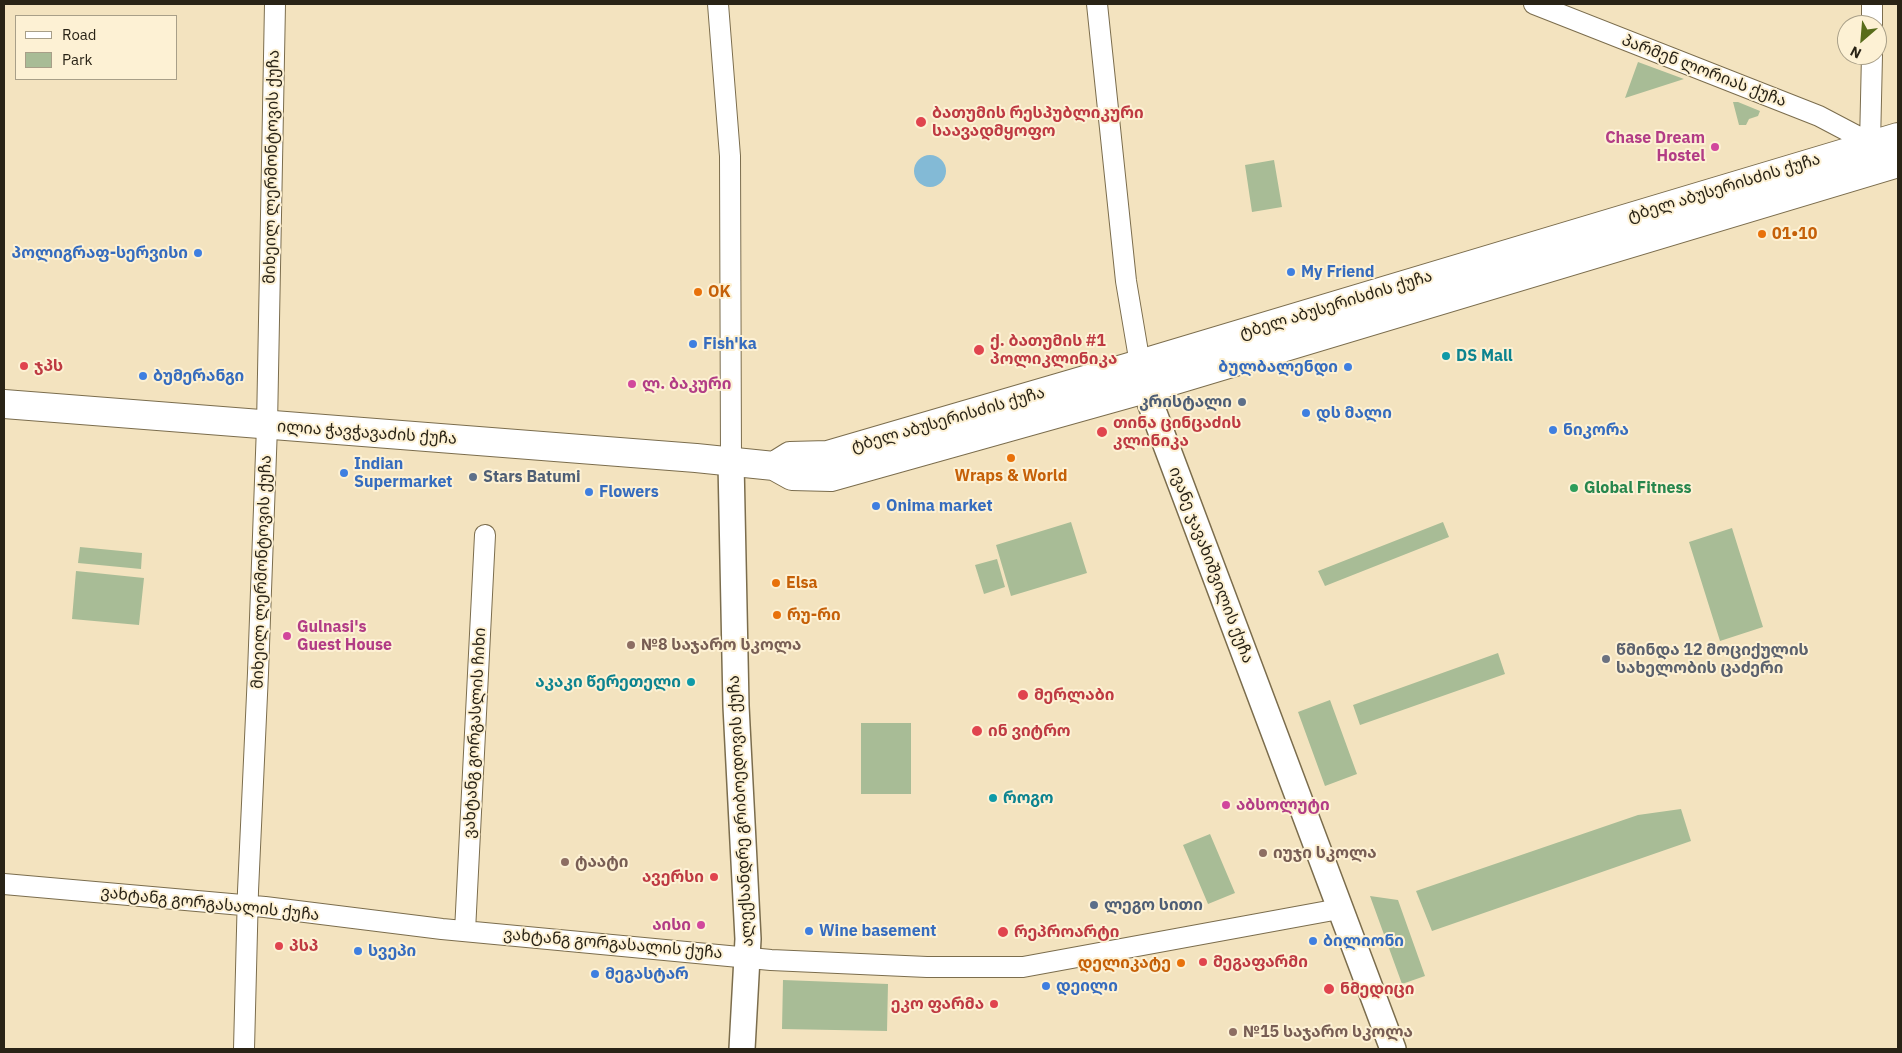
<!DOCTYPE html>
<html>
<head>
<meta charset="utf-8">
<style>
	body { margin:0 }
	#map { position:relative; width:1902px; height:1053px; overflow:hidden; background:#f3e3bf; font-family:"IBM Plex Sans",sans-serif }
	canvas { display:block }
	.frame { position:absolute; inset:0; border:5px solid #292316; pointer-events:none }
	.legend { position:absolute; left:15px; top:15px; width:162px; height:65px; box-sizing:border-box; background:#fdf1d4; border:1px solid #a89f88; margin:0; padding:6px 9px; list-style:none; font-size:15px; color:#292316 }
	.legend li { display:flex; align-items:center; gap:10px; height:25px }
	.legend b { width:25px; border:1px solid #a89f88 }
	.north { position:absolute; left:1837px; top:15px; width:50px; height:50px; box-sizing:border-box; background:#fdf1d4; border:1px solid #a89f88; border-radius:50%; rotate:207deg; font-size:14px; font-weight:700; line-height:20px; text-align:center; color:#292316 }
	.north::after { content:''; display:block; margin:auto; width:18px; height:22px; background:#586c1a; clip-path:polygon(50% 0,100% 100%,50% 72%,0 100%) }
</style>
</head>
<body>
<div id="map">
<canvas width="1902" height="1053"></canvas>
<div class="frame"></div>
<ul class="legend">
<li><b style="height:6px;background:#fff"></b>Road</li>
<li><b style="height:14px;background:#a8bc96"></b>Park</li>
</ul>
<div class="north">N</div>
</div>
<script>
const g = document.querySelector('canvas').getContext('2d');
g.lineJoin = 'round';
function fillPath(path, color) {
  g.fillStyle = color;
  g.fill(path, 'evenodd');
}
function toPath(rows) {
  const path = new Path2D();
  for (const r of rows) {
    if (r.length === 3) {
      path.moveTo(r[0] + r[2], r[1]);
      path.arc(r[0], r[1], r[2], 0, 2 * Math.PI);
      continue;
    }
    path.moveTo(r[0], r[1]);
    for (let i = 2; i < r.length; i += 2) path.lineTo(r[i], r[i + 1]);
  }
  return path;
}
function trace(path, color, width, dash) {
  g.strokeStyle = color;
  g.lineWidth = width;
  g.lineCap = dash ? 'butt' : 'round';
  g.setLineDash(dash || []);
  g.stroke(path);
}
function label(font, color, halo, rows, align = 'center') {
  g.font = font + ' "IBM Plex Sans","Noto Sans Georgian",sans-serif';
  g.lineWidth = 4;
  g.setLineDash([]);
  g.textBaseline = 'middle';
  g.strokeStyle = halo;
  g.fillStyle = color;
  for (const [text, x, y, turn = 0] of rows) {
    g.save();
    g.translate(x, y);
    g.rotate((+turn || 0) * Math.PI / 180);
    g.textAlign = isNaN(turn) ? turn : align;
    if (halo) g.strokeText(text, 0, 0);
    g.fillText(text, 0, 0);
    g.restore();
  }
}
const green = toPath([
	[1638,62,1684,79,1625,98],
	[1733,102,1738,102,1760,111,1758,116,1749,119,1746,125,1739,125],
	[1274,160,1282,207,1252,212,1245,165],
	[1071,522,1087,573,1011,596,996,545],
	[1443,522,1449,537,1325,586,1318,571],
	[1732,528,1763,627,1720,641,1689,542],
	[80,547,142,553,141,569,78,563],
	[997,559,1005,587,984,594,975,565],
	[76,571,144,578,139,625,72,619],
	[1498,653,1505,674,1360,725,1353,705],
	[1330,700,1357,774,1325,786,1298,712],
	[861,723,911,723,911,794,861,794],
	[1681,809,1691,841,1432,931,1416,891,1638,815],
	[1210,834,1235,893,1208,904,1183,845],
	[1370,896,1398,900,1425,976,1402,984],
	[783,980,888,984,887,1031,782,1029]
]);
const water = toPath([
	[930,171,16]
]);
const minor = toPath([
	[718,4,730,156,731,462],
	[1097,4,1126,281,1142,376],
	[1534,4,1819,116,1878,147],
	[1872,4,1872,25],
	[1870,144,1872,55],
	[4,884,265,907,442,929,771,960,927,967,1023,967,1339,909],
	[465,931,485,535],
	[244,1049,248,891,258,673,267,426,275,4]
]);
const tertiary = toPath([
	[1145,389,1393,1049],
	[731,462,736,706,748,939,742,1049]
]);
const secondary = toPath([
	[4,404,696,458,774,466,792,476,831,477,1145,389,1898,163],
	[774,466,790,456,828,455,1140,364,1898,137]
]);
const markers = [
	[921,122,6,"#e0444e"],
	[1715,147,5,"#d1479c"],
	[1762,234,5,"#e8710a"],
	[198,253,5,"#3f7fe0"],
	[1291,272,5,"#3f7fe0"],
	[698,292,5,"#e8710a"],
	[693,344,5,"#3f7fe0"],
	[979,350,6,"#e0444e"],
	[1446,356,5,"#0f9aa8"],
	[24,366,5,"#e0444e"],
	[1348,367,5,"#3f7fe0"],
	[143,376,5,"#3f7fe0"],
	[632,384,5,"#d1479c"],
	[1242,402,5,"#5c6f8a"],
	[1306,413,5,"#3f7fe0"],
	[1553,430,5,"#3f7fe0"],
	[1102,432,6,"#e0444e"],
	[1011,458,5,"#e8710a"],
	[344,473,5,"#3f7fe0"],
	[473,477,5,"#5c6f8a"],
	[1574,488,5,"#2e9e5b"],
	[589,492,5,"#3f7fe0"],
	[876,506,5,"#3f7fe0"],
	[776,583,5,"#e8710a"],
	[777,615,5,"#e8710a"],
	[287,636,5,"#d1479c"],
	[631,645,5,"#8d6e63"],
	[1606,659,5,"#6b7280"],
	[691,682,5,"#0f9aa8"],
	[1023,695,6,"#e0444e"],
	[977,731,6,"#e0444e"],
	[993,798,5,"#0f9aa8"],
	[1226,805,5,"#d1479c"],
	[1263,853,5,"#8d6e63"],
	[565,862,5,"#8d6e63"],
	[714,877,5,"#e0444e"],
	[1094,905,5,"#5c6f8a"],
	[701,925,5,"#d1479c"],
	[809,931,5,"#3f7fe0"],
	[1003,932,6,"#e0444e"],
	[1313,941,5,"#3f7fe0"],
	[279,946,5,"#e0444e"],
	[358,951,5,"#3f7fe0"],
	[1203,962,5,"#e0444e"],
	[1181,963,5,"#e8710a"],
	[595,974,5,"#3f7fe0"],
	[1046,986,5,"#3f7fe0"],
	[1329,989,6,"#e0444e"],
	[994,1004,5,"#e0444e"],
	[1233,1032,5,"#8d6e63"]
];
const streetNames = [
	["პარმენ ლორიას ქუჩა",1704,71,21],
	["მიხეილ ლერმონტოვის ქუჩა",272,167,-89],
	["ტბელ აბუსერისძის ქუჩა",1724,188,-17],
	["ტბელ აბუსერისძის ქუჩა",1336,305,-17],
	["ტბელ აბუსერისძის ქუჩა",948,420,-16],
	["ილია ჭავჭავაძის ქუჩა",367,433,4],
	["ივანე ჯავახიშვილის ქუჩა",1211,565,69],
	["მიხეილ ლერმონტოვის ქუჩა",262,572,-88],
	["ვახტანგ გორგასლის ჩიხი",475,733,-87],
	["ალექსანდრე გრიბოედოვის ქუჩა",741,811,-93],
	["ვახტანგ გორგასალის ქუჩა",210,904,6],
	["ვახტანგ გორგასალის ქუჩა",613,944,5]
];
const healthNames = [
	["ბათუმის რესპუბლიკური",932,113],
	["საავადმყოფო",932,131],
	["ქ. ბათუმის #1",990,341],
	["პოლიკლინიკა",990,359],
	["ჯპს",34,366],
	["თინა ცინცაძის",1113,423],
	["კლინიკა",1113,441],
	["მერლაბი",1034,695],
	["ინ ვიტრო",988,731],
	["ავერსი",704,877,"right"],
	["რეპროარტი",1014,932],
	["პსპ",289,946],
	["მეგაფარმი",1213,962],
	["ნმედიცი",1340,989],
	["ეკო ფარმა",984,1004,"right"]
];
const hotelNames = [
	["Chase Dream",1705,138,"right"],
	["Hostel",1705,156,"right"],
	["ლ. ბაკური",642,384],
	["Gulnasi's",297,627],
	["Guest House",297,645],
	["აბსოლუტი",1236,805],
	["აისი",691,925,"right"]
];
const foodNames = [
	["01•10",1772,234],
	["OK",708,292],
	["Wraps & World",1011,476,"center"],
	["Elsa",786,583],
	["რუ-რი",787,615],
	["დელიკატე",1171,963,"right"]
];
const shopNames = [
	["პოლიგრაფ-სერვისი",188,253,"right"],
	["My Friend",1301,272],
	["Fish'ka",703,344],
	["ბულბალენდი",1338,367,"right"],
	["ბუმერანგი",153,376],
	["დს მალი",1316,413],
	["ნიკორა",1563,430],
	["Indian",354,464],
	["Supermarket",354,482],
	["Flowers",599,492],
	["Onima market",886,506],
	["Wine basement",819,931],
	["ბილიონი",1323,941],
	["სვეპი",368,951],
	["მეგასტარ",605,974],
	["დეილი",1056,986]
];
const cultureNames = [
	["DS Mall",1456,356],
	["აკაკი წერეთელი",681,682,"right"],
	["როგო",1003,798]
];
const serviceNames = [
	["კრისტალი",1232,402,"right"],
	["Stars Batumi",483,477],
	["ლეგო სითი",1104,905]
];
const leisureNames = [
	["Global Fitness",1584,488]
];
const educationNames = [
	["№8 საჯარო სკოლა",641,645],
	["იუჯი სკოლა",1273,853],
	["ტაატი",575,862],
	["№15 საჯარო სკოლა",1243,1032]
];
const worshipNames = [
	["წმინდა 12 მოციქულის",1616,650],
	["სახელობის ცაძერი",1616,668]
];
fillPath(green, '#a8bc96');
fillPath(water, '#83bad6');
trace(minor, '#7b6d4d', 22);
trace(tertiary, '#7b6d4d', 28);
trace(secondary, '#7b6d4d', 30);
trace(minor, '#fff', 20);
trace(tertiary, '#fff', 25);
trace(secondary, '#fff', 28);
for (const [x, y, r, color] of markers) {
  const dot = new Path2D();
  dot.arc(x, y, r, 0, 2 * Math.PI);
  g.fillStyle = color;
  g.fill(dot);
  trace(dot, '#fdf1d4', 2);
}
label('16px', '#292316', '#fdf1d4', streetNames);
label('bold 16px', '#be3a42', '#fdf1d4', healthNames, 'left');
label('bold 16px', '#b23c85', '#fdf1d4', hotelNames, 'left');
label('bold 16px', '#c56008', '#fdf1d4', foodNames, 'left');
label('bold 16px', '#366cbe', '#fdf1d4', shopNames, 'left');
label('bold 16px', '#0d838f', '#fdf1d4', cultureNames, 'left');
label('bold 16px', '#4e5e75', '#fdf1d4', serviceNames, 'left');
label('bold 16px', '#27864d', '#fdf1d4', leisureNames, 'left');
label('bold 16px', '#785e54', '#fdf1d4', educationNames, 'left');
label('bold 16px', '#5b616d', '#fdf1d4', worshipNames, 'left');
</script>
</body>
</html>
